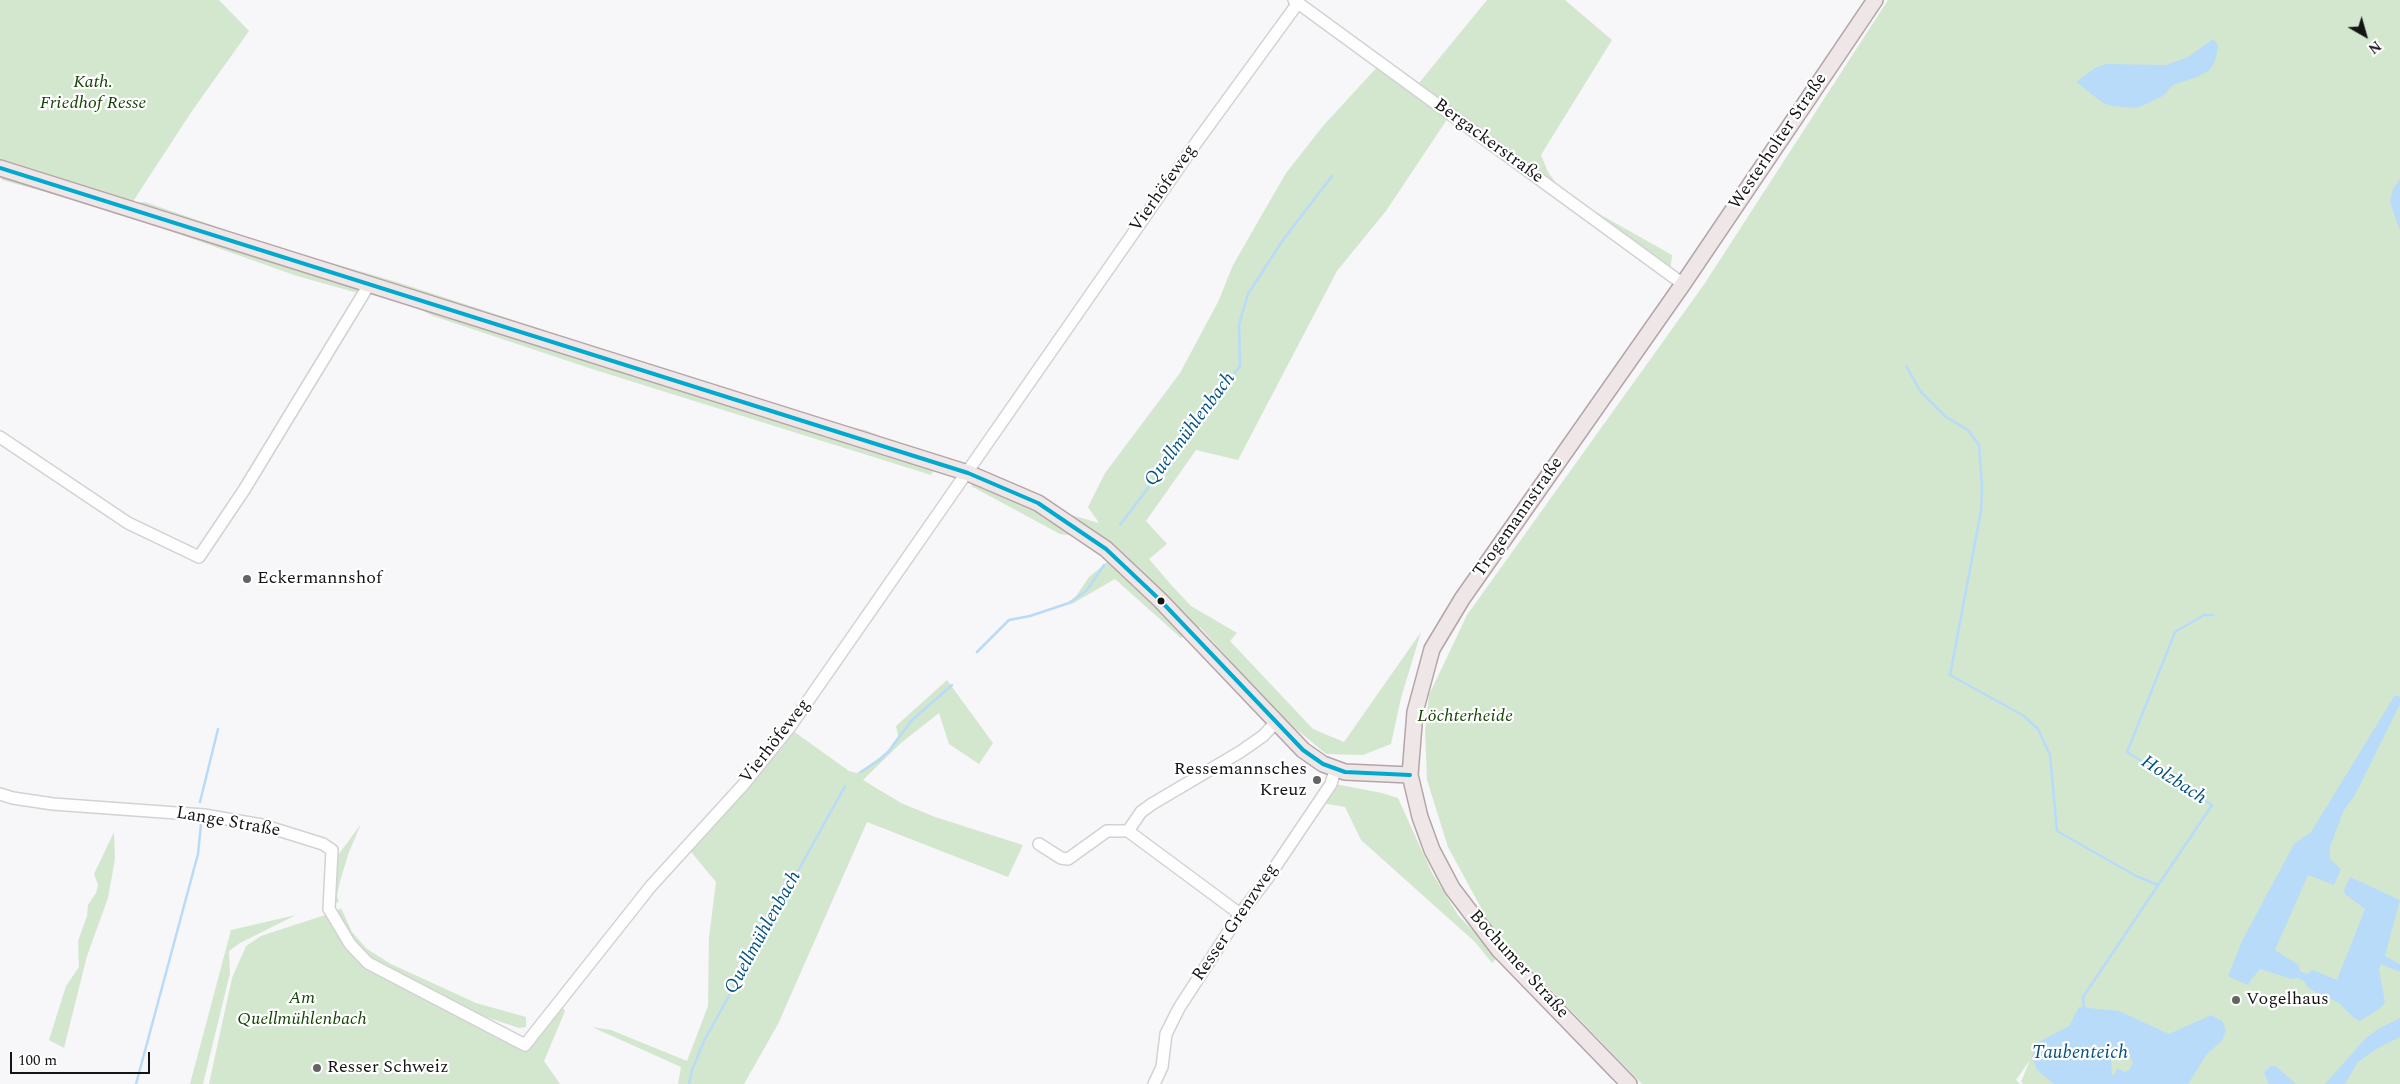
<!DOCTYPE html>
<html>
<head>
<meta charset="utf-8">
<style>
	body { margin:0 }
	#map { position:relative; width:2400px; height:1084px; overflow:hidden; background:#f7f6f8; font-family:Spectral,serif }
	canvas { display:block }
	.north { position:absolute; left:2340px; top:10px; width:50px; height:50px; -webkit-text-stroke:4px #fff; paint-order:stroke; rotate:142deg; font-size:14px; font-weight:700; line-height:20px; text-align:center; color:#151516 }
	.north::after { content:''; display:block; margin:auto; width:18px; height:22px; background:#151516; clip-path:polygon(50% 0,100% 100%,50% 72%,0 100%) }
	.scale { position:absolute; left:10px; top:1052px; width:140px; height:22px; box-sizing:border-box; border:2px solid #151516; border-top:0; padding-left:6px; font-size:15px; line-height:18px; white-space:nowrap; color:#151516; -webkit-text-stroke:4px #fff; paint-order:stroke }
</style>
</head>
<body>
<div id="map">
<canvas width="2400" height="1084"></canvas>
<div class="north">N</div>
<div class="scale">100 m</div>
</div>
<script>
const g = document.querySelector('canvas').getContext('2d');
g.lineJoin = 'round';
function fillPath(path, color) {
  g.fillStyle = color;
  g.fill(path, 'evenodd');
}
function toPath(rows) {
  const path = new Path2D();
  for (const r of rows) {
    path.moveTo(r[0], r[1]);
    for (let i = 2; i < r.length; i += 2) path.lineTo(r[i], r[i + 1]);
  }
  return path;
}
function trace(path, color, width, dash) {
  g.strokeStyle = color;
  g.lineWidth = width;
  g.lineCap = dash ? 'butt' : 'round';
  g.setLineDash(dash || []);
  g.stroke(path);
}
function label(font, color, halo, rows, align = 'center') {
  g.font = font + ' Spectral,serif';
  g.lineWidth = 4.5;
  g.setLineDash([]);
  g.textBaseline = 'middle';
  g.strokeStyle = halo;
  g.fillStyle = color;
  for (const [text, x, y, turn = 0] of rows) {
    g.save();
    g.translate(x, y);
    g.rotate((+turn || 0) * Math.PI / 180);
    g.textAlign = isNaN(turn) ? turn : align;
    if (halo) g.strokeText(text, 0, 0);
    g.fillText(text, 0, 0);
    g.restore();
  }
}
const green = toPath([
	[0,0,219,0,249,31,192,111,132,203,145,202,267,244,397,282,833,424,865,430,941,460,931,475,592,369,433,316,395,296,354,292,297,276,114,211,2,180,0,173],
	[1487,0,1565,0,1612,40,1541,155,1548,172,1559,187,1587,207,1672,255,1670,273,1530,180,1466,119,1419,83],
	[1888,0,2400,0,2400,1084,2023,1084,2021,1082,2030,1060,2016,1080,2020,1084,1642,1084,1493,930,1448,847,1427,780,1425,731,1429,695,1467,615,1705,283],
	[1379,65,1450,115,1386,211,1337,271,1238,460,1196,450,1146,521,1167,544,1149,559,1173,587,1191,606,1237,633,1230,641,1313,729,1344,742,1421,632,1401,698,1391,744,1363,755,1326,754,1278,714,1200,627,1181,638,1115,579,1070,605,1089,577,1117,554,1103,540,1060,534,971,486,982,470,1039,495,1071,515,1099,523,1088,507,1105,473,1180,373,1219,300,1233,265,1286,173,1323,126],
	[947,680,993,743,979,764,949,744,939,713,901,743,863,780,901,803,935,817,1023,845,1008,877,867,822,778,1024,744,1084,678,1084,681,1067,592,1027,611,1030,687,1061,708,1006,709,937,716,882,687,847,789,728,849,771,857,773,886,753,898,736,896,726],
	[1335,784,1382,793,1398,798,1432,873,1458,915,1498,957,1492,963,1475,942,1361,840,1345,807,1322,803],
	[361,824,349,852,340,881,337,896,339,902,335,903,336,858],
	[114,832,115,859,108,898,87,956,64,1048,49,1040,66,986,79,967,78,941,87,916,88,905,96,893,98,885,94,874],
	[341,908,352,932,367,949,391,964,476,1003,526,1017,526,1027,519,1028,477,1014,374,962,362,952,334,909,338,910],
	[296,915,240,943,229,951,230,973,203,1084,190,1084,231,930],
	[325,915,330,917,350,952,520,1048,523,1053,525,1045,559,1002,565,1011,544,1061,560,1084,209,1084,232,978,246,946,261,936]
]);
const water = toPath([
	[2213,39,2218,45,2216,59,2210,70,2197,77,2173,85,2163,96,2137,108,2112,106,2103,103,2076,82,2095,68,2106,64,2166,65,2188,57],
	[2400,179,2400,231,2390,202,2393,189],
	[2395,695,2400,697,2400,704,2355,795,2344,810,2330,847,2330,859,2341,869,2334,885,2308,875,2275,950,2299,965,2300,971,2307,974,2313,970,2337,980,2365,909,2345,894,2344,890,2350,877,2400,900,2385,956,2400,964,2400,972,2381,964,2379,969,2385,1002,2381,1008,2360,1021,2354,1018,2339,1003,2308,988,2304,981,2297,978,2291,979,2260,969,2247,985,2228,976,2243,939,2294,844,2311,832],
	[2079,1007,2119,1011,2169,1034,2211,1015,2222,1021,2226,1030,2222,1041,2207,1054,2188,1084,2054,1084,2037,1070,2032,1057,2035,1044,2069,1026],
	[2113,1054,2130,1057,2133,1063,2129,1070,2125,1072,2117,1068,2114,1076,2112,1074,2111,1057],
	[2400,1018,2400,1037,2378,1048,2358,1062,2345,1084,2325,1084,2365,1039,2378,1029],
	[2271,1066,2277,1067,2296,1084,2269,1084,2264,1072]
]);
const stream = toPath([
	[1906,366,1921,392,1946,417,1968,430,1979,445,1982,487,1981,511,1950,675,2024,716,2038,729,2050,755,2057,831,2136,876,2158,885],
	[1120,525,1240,366,1239,324,1248,294,1283,240,1332,176],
	[977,652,1009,620,1030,616,1069,603,1087,590,1104,565],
	[861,772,878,761,889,751,911,721,952,685],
	[200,802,218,729],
	[2084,1008,2083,997,2212,805,2127,752,2175,632,2204,615,2213,615],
	[136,1084,198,854,201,824],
	[689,1084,692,1070,704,1041,845,786]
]);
const minor = toPath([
	[1294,0,1683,284],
	[0,437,128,523,199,557,244,490,370,283],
	[0,794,13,798,53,804,204,815,262,825,323,844,332,850,329,909,350,944,368,963,525,1045,651,886,743,785,789,728,1196,143,1298,3],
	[1128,831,1240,914],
	[1039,844,1061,858,1068,859,1107,831,1128,831,1141,812,1152,804,1240,752,1263,736,1277,721],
	[1154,1084,1162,1067,1166,1034,1179,1008,1240,914,1267,879,1331,784,1335,770]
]);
const major = toPath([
	[0,168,968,473,1038,503,1106,549,1160,600,1303,750,1323,764,1345,772,1410,775],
	[1629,1084,1499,950,1452,888,1432,850,1420,817,1410,775,1415,712,1432,649,1462,599,1683,284,1875,0]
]);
const bus1 = toPath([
	[0,168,968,473,1038,503,1106,549,1160,600,1303,750,1323,764,1345,772,1410,775]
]);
const markers = [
	[247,579,5,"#646465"],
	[1161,601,4.5,"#151516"],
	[1317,780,5,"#646465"],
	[2236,1000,5,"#646465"],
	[317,1068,5,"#646465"]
];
const parkNames = [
	["Kath.",93,83],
	["Friedhof Resse",93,104],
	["Löchterheide",1465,717],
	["Am",302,999],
	["Quellmühlenbach",302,1020]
];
const streetNames = [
	["Bergackerstraße",1488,142,36],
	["Westerholter Straße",1779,142,-56],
	["Vierhöfeweg",1164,189,-55],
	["Trogemannstraße",1519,518,-55],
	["Vierhöfeweg",776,742,-52],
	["Lange Straße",228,823,10],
	["Resser Grenzweg",1236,923,-56],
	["Bochumer Straße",1518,965,48]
];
const poiNames = [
	["Eckermannshof",257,579],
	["Ressemannsches",1307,770,"right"],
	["Kreuz",1307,791,"right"],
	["Vogelhaus",2246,1000],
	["Resser Schweiz",327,1068]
];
const waterNames = [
	["Quellmühlenbach",1191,430,-53],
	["Holzbach",2173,781,33],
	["Quellmühlenbach",764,933,-61],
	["Taubenteich",2080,1054]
];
fillPath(green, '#d3e7cf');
fillPath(water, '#b8dbf9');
trace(stream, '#b8dbf9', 2.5);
trace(minor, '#d2d2d3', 14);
trace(major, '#b4a5a8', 18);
trace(minor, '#fefefe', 11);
trace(major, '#efe6e8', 15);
trace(bus1, '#00a9ce', 4);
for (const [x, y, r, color] of markers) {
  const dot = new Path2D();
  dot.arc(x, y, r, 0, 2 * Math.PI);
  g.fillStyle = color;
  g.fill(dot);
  trace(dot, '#fff', 2);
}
label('italic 18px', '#144403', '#fff', parkNames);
label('18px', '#151516', '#fff', streetNames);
label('18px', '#151516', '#fff', poiNames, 'left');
label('italic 19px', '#025282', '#fff', waterNames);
</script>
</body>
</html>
